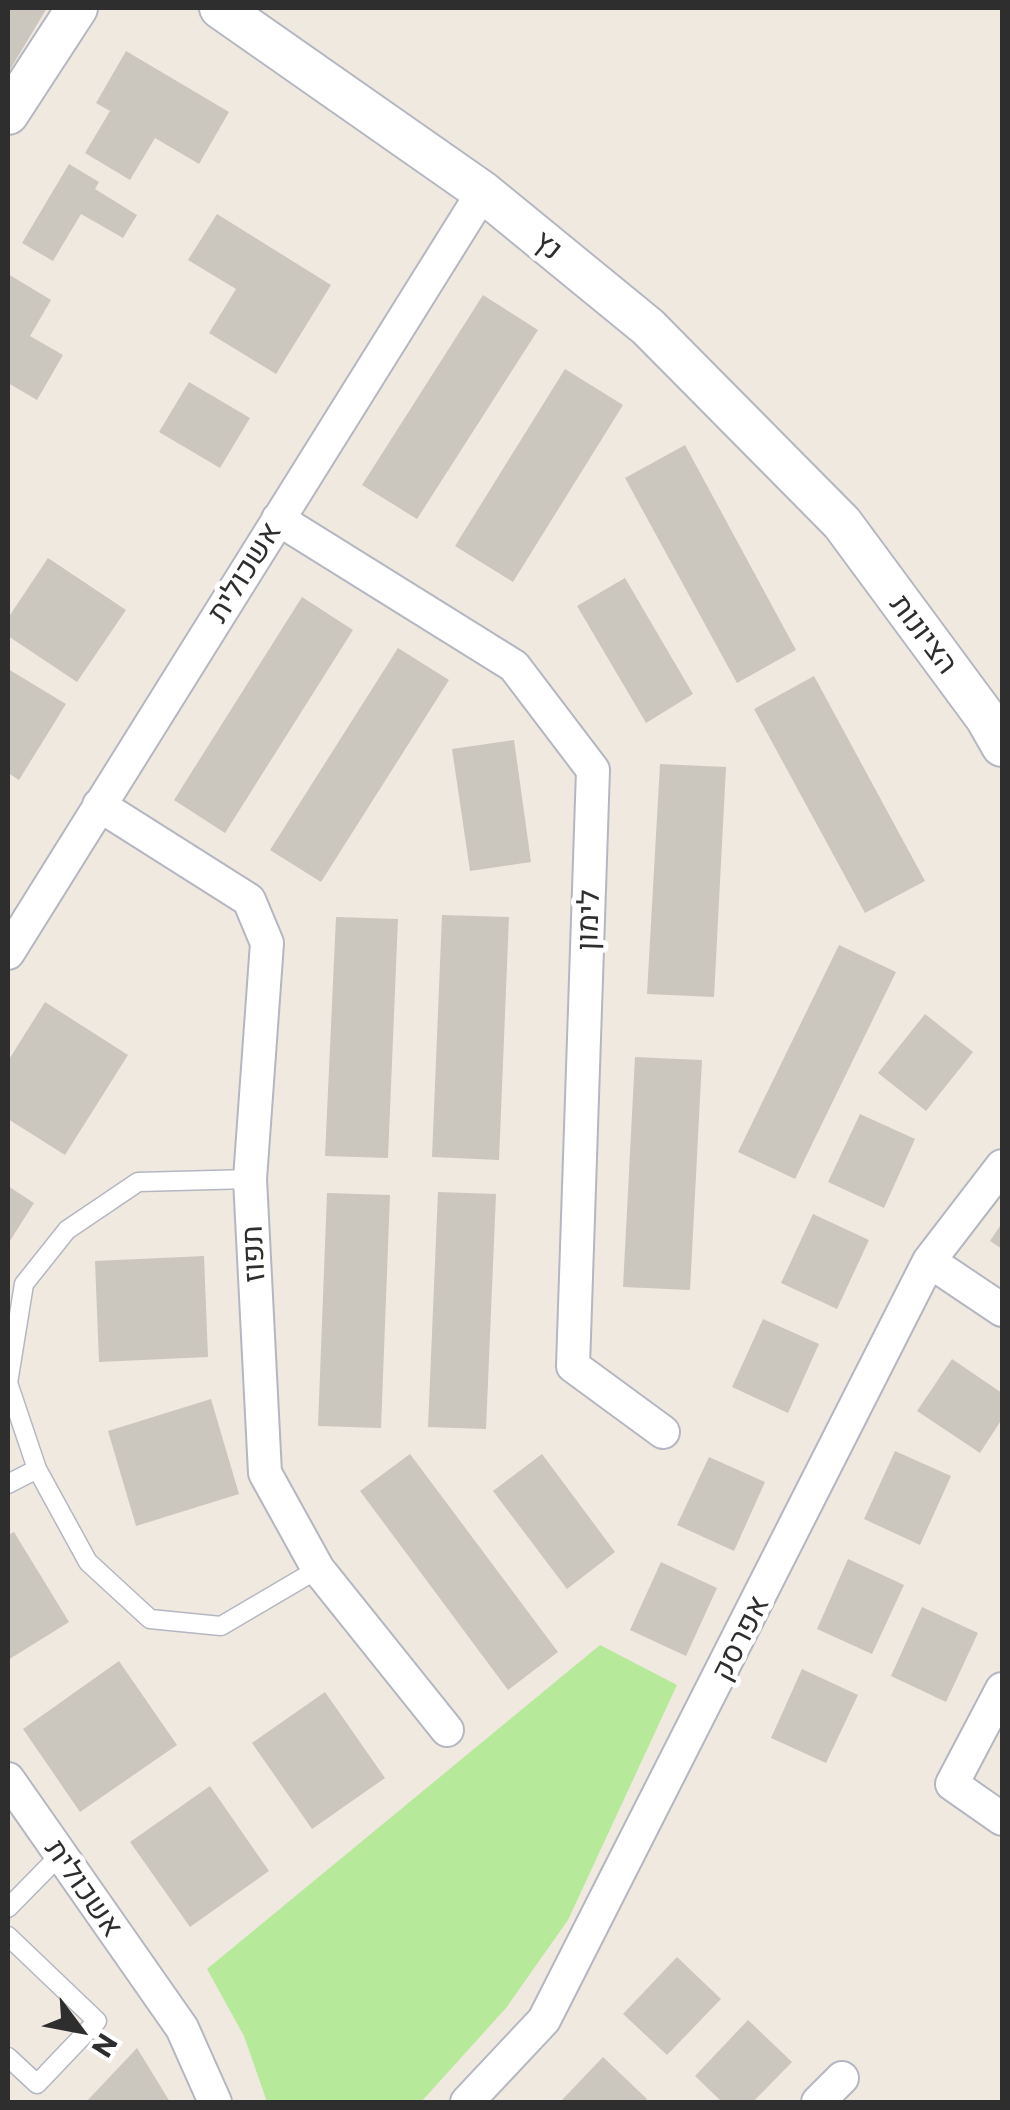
<!DOCTYPE html>
<html>
<head>
<meta charset="utf-8">
<style>
	body { margin:0 }
	#map { position:relative; width:1010px; height:2110px; overflow:hidden; background:#f0e9e0; font-family:Commissioner,sans-serif }
	canvas { display:block }
	.frame { position:absolute; inset:0; border:10px solid #2e2e2e; pointer-events:none }
	.north { position:absolute; left:30px; top:1980px; width:100px; height:100px; -webkit-text-stroke:8px #fff; paint-order:stroke; rotate:122deg; font-size:28px; font-weight:700; line-height:40px; text-align:center; color:#2e2e2e }
	.north::after { content:''; display:block; margin:auto; width:35px; height:45px; background:#2e2e2e; clip-path:polygon(50% 0,100% 100%,50% 72%,0 100%) }
</style>
</head>
<body>
<div id="map">
<canvas width="1010" height="2110"></canvas>
<div class="frame"></div>
<div class="north">N</div>
</div>
<script>
const g = document.querySelector('canvas').getContext('2d');
g.lineJoin = 'round';
function fillPath(path, color) {
  g.fillStyle = color;
  g.fill(path, 'evenodd');
}
function toPath(rows) {
  const path = new Path2D();
  for (const r of rows) {
    path.moveTo(r[0], r[1]);
    for (let i = 2; i < r.length; i += 2) path.lineTo(r[i], r[i + 1]);
  }
  return path;
}
function trace(path, color, width, dash) {
  g.strokeStyle = color;
  g.lineWidth = width;
  g.lineCap = dash ? 'butt' : 'round';
  g.setLineDash(dash || []);
  g.stroke(path);
}
function label(font, color, halo, rows, align = 'center') {
  g.font = font + ' Commissioner,Heebo,sans-serif';
  g.lineWidth = 10;
  g.setLineDash([]);
  g.textBaseline = 'middle';
  g.strokeStyle = halo;
  g.fillStyle = color;
  for (const [text, x, y, turn = 0] of rows) {
    g.save();
    g.translate(x, y);
    g.rotate((+turn || 0) * Math.PI / 180);
    g.textAlign = isNaN(turn) ? turn : align;
    if (halo) g.strokeText(text, 0, 0);
    g.fillText(text, 0, 0);
    g.restore();
  }
}
const green = toPath([
	[600,1645,677,1685,568,1920,506,2008,421,2102,267,2102,244,2036,207,1969]
]);
const building = toPath([
	[8,8,47,8,8,73],
	[126,51,229,112,199,164,155,138,130,180,85,153,110,111,96,103],
	[69,164,99,182,95,189,137,215,123,238,81,214,53,261,22,243],
	[217,214,331,285,276,374,209,333,236,289,188,260],
	[8,274,51,300,30,336,63,355,37,400,8,383],
	[483,295,538,330,417,519,362,485],
	[565,369,623,405,513,582,455,546],
	[189,382,250,418,220,468,159,432],
	[685,445,796,650,737,683,625,478],
	[48,558,126,610,77,682,8,636,8,618],
	[625,578,693,694,646,723,577,606],
	[302,597,353,630,225,833,174,800],
	[398,648,449,680,321,882,270,850],
	[8,669,66,704,19,780,8,773],
	[814,676,925,881,865,913,754,709],
	[514,740,531,862,470,871,452,749],
	[660,764,726,767,714,997,647,994],
	[442,915,509,917,499,1160,432,1157],
	[336,917,398,919,388,1158,325,1156],
	[839,945,896,972,795,1179,738,1152],
	[45,1002,128,1055,65,1155,8,1119,8,1061],
	[925,1014,973,1052,926,1111,878,1073],
	[635,1057,702,1060,690,1290,623,1287],
	[860,1114,915,1139,884,1208,828,1182],
	[8,1186,34,1203,8,1244],
	[438,1192,496,1194,486,1429,428,1427],
	[327,1193,390,1195,381,1428,318,1426],
	[813,1214,869,1240,837,1309,781,1283],
	[1002,1223,1002,1249,990,1241],
	[204,1256,208,1357,99,1362,95,1261],
	[763,1319,819,1344,788,1413,732,1387],
	[952,1359,1002,1393,1002,1419,980,1453,917,1411],
	[211,1399,239,1494,136,1526,108,1431],
	[895,1451,951,1476,920,1545,864,1519],
	[410,1454,558,1652,508,1690,360,1491],
	[542,1454,615,1552,567,1589,493,1491],
	[709,1457,765,1482,734,1551,677,1525],
	[14,1532,69,1622,8,1660,8,1535],
	[848,1559,904,1585,872,1654,817,1629],
	[661,1562,717,1588,686,1656,630,1630],
	[922,1607,978,1633,946,1702,891,1676],
	[119,1661,177,1745,80,1812,23,1729],
	[802,1669,858,1695,826,1763,771,1738],
	[325,1692,385,1778,312,1829,252,1743],
	[210,1786,269,1871,190,1927,130,1842],
	[677,1957,721,1999,667,2055,623,2014],
	[748,2020,792,2062,753,2102,722,2102,695,2076],
	[137,2048,170,2102,86,2102],
	[603,2057,647,2099,644,2102,560,2102]
]);
const service = toPath([
	[250,1179,138,1182,67,1230,24,1284,8,1383,37,1469,88,1562,150,1619,221,1626,318,1569],
	[8,1484,37,1469],
	[8,1908,60,1855],
	[8,1936,97,2021,37,2084,8,2057]
]);
const minor = toPath([
	[278,519,514,666,593,770,573,1366,663,1432],
	[99,805,249,900,267,943,250,1179,265,1473,318,1569,447,1730],
	[8,953,483,192],
	[929,1261,1002,1310],
	[1002,1689,952,1784,1002,1819],
	[8,1779,182,2028,215,2102],
	[467,2102,544,2020,929,1261,1002,1166],
	[818,2102,842,2078]
]);
const tertiary = toPath([
	[220,8,483,192,648,327,842,523,986,718,1002,746],
	[8,114,77,8]
]);
const streetNames = [
	["נץ",548,245,39],
	["אשכולית",244,572,-58],
	["הציונות",924,634,53],
	["לימון",588,920,-88],
	["תפוז",253,1254,-93],
	["אפרסק",740,1638,-63],
	["אשכולית",84,1888,55]
];
fillPath(green, '#b6e99a');
fillPath(building, '#cbc7be');
trace(service, '#b4b7c2', 21);
trace(minor, '#b4b7c2', 36);
trace(tertiary, '#b4b7c2', 44);
trace(service, '#fff', 18);
trace(minor, '#fff', 32);
trace(tertiary, '#fff', 40);
label('30px', '#2e2e2e', '#fff', streetNames);
</script>
</body>
</html>
